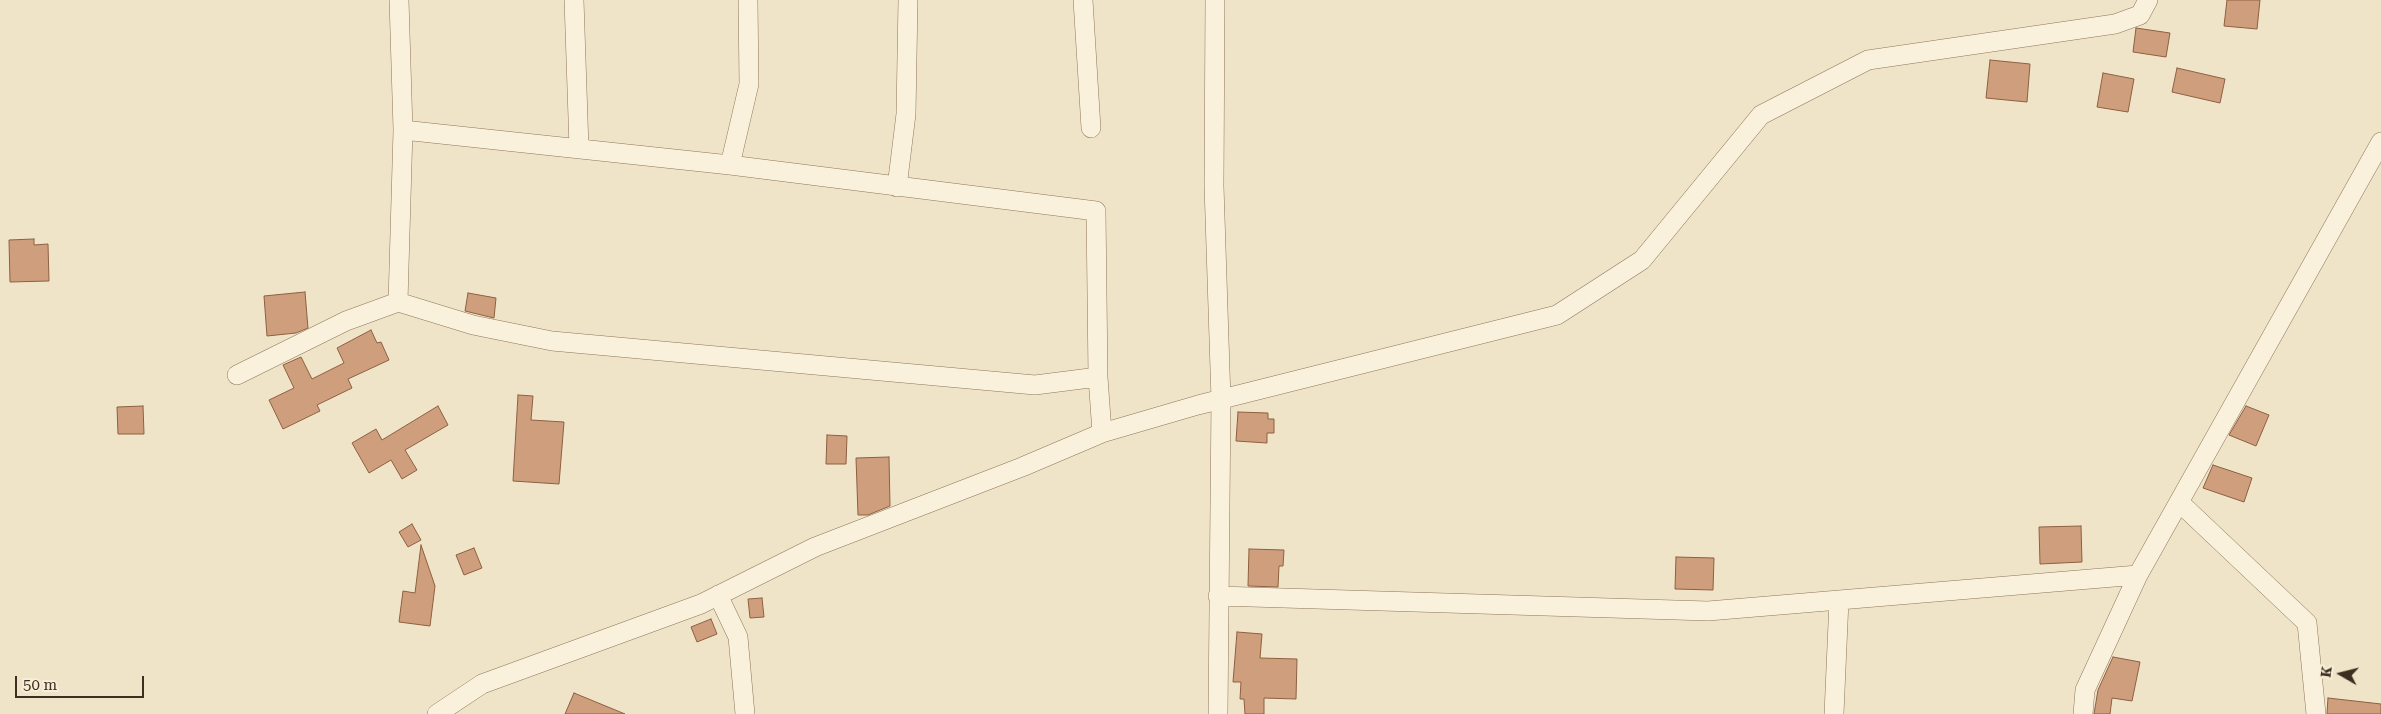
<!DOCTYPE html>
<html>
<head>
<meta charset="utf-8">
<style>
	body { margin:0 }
	#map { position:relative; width:2381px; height:714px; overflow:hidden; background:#f0e4c8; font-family:"Roboto Serif",serif }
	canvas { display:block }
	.north { position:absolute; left:2316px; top:649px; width:50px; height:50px; -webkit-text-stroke:4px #f7eed8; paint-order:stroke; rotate:278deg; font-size:14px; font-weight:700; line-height:20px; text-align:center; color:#3d2e20 }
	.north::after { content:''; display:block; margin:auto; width:18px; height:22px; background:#3d2e20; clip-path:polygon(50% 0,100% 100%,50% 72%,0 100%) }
	.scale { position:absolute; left:15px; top:676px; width:129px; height:22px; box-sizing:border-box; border:2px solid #3d2e20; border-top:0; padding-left:6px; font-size:15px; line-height:18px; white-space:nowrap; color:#3d2e20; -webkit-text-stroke:4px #f7eed8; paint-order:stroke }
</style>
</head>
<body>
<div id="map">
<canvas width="2381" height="714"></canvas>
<div class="north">K</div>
<div class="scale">50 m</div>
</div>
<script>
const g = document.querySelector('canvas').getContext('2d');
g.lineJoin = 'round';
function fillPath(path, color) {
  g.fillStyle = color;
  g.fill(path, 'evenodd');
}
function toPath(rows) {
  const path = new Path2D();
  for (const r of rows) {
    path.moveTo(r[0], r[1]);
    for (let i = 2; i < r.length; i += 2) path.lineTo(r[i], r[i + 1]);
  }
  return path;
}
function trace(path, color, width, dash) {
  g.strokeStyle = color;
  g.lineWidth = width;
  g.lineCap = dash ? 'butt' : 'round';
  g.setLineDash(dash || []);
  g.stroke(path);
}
const building = toPath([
	[2227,0,2260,0,2257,29,2224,26,2227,0],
	[2136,28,2170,33,2166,57,2133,52,2136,28],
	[1990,60,2030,64,2027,102,1986,98,1990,60],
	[2177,68,2225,79,2220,103,2172,92,2177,68],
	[2103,73,2134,79,2128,112,2097,107,2103,73],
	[34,239,34,245,48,244,49,281,10,282,9,240,34,239],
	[305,292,308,328,296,333,267,336,264,296,305,292],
	[468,293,496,298,494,318,465,311,468,293],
	[371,330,377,343,381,342,389,360,348,379,352,388,317,405,320,411,283,429,269,400,294,388,283,365,301,357,312,379,344,363,337,348,371,330],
	[518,395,533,396,531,420,564,422,559,484,513,481,518,395],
	[143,406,144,434,118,434,117,407,143,406],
	[438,406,448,425,405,450,417,470,402,479,391,460,369,473,352,443,376,429,382,440,438,406],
	[2246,406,2269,415,2256,446,2229,435,2246,406],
	[1238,412,1268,413,1268,419,1274,419,1274,433,1267,433,1267,443,1236,441,1238,412],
	[827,435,847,436,846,464,826,464,827,435],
	[889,457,890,506,868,515,858,515,856,458,889,457],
	[2213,465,2252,478,2244,502,2203,488,2213,465],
	[412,524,421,540,408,547,399,532,412,524],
	[2081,526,2082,562,2040,564,2039,527,2081,526],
	[421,545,435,586,430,626,399,622,403,591,415,593,421,545],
	[474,548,482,568,464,575,456,555,474,548],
	[1249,549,1284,550,1283,566,1279,566,1278,587,1248,586,1249,549],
	[1676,557,1714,558,1713,590,1675,589,1676,557],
	[762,598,764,617,750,618,748,599,762,598],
	[711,619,717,634,697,642,691,627,711,619],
	[1237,632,1262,634,1260,658,1297,659,1296,699,1264,698,1264,714,1245,714,1244,699,1240,699,1241,682,1233,682,1237,632],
	[2113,657,2140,662,2132,701,2112,698,2110,714,2094,714,2098,690,2113,657],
	[574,693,625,714,565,714,574,693],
	[2328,698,2381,704,2381,714,2327,714,2328,698]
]);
const minor = toPath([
	[574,0,579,148],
	[1083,0,1091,128],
	[1215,0,1214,186,1221,400,1218,714],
	[403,130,730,165,1096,211,1098,377,1102,433],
	[730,165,749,84,748,0],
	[897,187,906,114,908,0],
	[398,302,403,130,399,0],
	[237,375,346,321,398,302,473,325,552,341,1035,385,1098,377],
	[2179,502,2307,623,2316,714],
	[718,595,738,637,745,714],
	[1218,596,1708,611,2138,575],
	[437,714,482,684,701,604,815,547,1022,467,1102,433,1198,405,1557,315,1642,260,1761,115,1868,60,2115,24,2140,15,2148,0],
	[1834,714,1839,600],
	[2083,714,2085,690,2138,575,2381,142]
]);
fillPath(building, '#cf9f7d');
trace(building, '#8d5f41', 1);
trace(minor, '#8d765c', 20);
trace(minor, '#faf1dc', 19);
</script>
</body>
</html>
